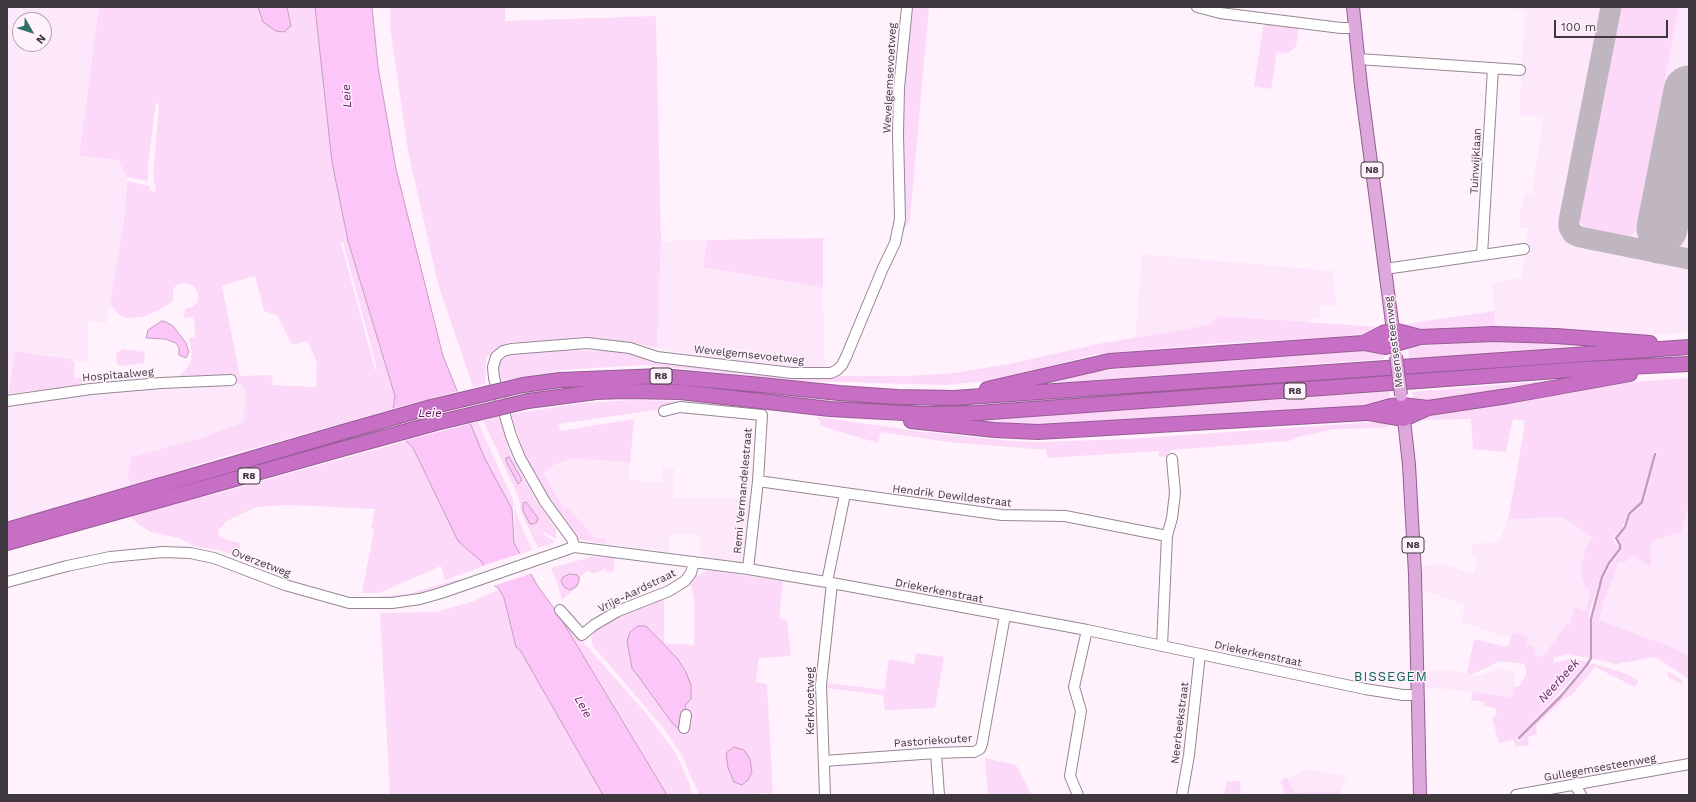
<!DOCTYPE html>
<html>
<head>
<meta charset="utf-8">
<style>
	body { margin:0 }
	#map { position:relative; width:1696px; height:802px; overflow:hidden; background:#fff2fd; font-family:"Work Sans",sans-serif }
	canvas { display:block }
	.frame { position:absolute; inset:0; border:8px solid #3f393f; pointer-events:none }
	.north { position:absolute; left:12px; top:12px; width:40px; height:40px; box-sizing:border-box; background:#fff2fd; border:1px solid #b2a8b1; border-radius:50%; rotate:129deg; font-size:11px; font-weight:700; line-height:16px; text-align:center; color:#3f393f }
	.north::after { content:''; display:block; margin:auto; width:14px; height:18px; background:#2e7265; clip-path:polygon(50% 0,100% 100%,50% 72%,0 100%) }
	.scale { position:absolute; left:1554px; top:20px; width:114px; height:18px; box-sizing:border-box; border:2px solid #3f393f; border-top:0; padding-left:5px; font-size:12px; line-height:14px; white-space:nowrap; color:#3f393f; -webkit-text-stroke:3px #fff2fd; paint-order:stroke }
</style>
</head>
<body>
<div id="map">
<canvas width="1696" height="802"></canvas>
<div class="frame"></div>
<div class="north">N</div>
<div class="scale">100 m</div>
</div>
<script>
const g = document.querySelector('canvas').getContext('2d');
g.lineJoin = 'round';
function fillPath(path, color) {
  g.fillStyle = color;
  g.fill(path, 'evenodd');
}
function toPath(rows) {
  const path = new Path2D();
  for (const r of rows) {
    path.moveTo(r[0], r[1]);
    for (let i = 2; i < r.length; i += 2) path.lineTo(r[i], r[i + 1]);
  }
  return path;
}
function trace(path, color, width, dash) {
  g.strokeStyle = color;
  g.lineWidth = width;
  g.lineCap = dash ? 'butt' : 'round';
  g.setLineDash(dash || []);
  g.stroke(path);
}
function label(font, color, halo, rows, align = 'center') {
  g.font = font + ' "Work Sans",sans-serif';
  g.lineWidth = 3;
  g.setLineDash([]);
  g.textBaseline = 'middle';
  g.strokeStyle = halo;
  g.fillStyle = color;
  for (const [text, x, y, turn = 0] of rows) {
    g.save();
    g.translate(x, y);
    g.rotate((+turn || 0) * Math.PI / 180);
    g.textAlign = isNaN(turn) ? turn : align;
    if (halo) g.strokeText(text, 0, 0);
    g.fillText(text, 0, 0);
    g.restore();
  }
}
const built = toPath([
	[7,7,99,7,79,156,118,160,127,177,124,221,110,304,106,323,88,321,88,362,71,361,71,358,15,351,7,395],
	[20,20,44,20,44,44,20,44],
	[1502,7,1689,7,1689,332,1650,335,1496,328,1492,283,1522,278,1528,228,1519,228,1520,214,1525,193,1532,194,1543,117,1519,115,1525,10],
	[707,240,703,267,823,288,824,356,828,369,773,369,657,348,661,241],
	[1142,254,1333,271,1336,306,1321,305,1320,319,1310,318,1310,323,1218,316,1209,325,1135,338],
	[240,384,245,388,244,422,201,438,131,457,131,487,7,522,7,403,57,395,183,386],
	[570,459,603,460,630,463,629,480,661,482,663,467,674,469,673,497,753,498,746,564,701,557,700,535,670,534,669,552,605,544,604,539,595,538,567,508,566,510,543,473,556,464],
	[1689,507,1689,656,1671,647,1599,620,1603,605,1619,561,1632,554,1650,553,1650,546,1657,539,1681,532],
	[1562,517,1593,538,1589,541,1585,550,1582,564,1582,579,1586,590,1589,588,1590,594,1584,612,1569,625,1566,624,1543,658,1534,654,1537,648,1525,644,1528,637,1513,632,1510,639,1460,621,1466,605,1423,590,1421,566,1445,564,1474,574,1477,556,1470,554,1473,544,1499,542,1508,519],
	[1498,668,1515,672,1514,695,1511,697,1438,688,1425,688,1425,671,1447,670,1479,676],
	[1307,769,1346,776,1341,791,1296,793,1286,777,1288,778]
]);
const green = toPath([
	[99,7,258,7,263,22,291,26,287,7,315,7,332,162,348,241,395,396,393,409,205,462,131,487,128,478,131,457,201,438,244,422,245,388,240,384,183,386,170,380,180,375,187,368,191,361,192,352,189,338,195,337,194,317,184,318,185,309,194,306,198,301,198,294,194,286,186,283,177,285,173,289,173,301,161,309,143,317,126,318,118,314,110,304,124,221,127,181,149,186,152,192,156,191,153,174,159,105,156,103,148,165,148,180,146,181,127,177,118,160,79,156],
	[343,242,377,369,375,370,341,243],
	[255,276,264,311,277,315,292,345,307,341,317,362,316,387,272,385,273,379,270,375,240,376,222,286],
	[390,7,505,7,505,21,656,16,661,241,657,348,630,342,601,339,579,341,510,342,501,346,486,358,485,384,473,387,438,284,408,151,390,28],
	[909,7,929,7,910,220,900,237,901,115],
	[1617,7,1679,7,1636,229,1632,235,1624,238,1590,231,1581,223,1578,212],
	[1264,23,1299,27,1296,47,1287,54,1277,52,1271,89,1254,86],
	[823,238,823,288,703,267,707,240],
	[1494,311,1496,328,1407,331,1399,325],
	[1218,316,1379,327,1366,336,1224,343,1097,354,995,380,946,385,805,381,645,365,562,370,500,381,497,366,501,358,507,354,540,350,610,351,837,376,908,376,955,373,1009,364,1098,344,1209,325],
	[1518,341,1595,344,1409,361,1408,346],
	[123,349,145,352,144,363,120,366,117,364,116,354],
	[1382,350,1384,359,1038,384,1091,372,1227,357],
	[15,351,71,359,71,361,75,361,74,378,82,378,82,385,8,394],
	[1585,378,1453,401,1414,402,1412,392],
	[1689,378,1689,507,1681,532,1657,539,1650,546,1651,567,1632,555,1624,563,1619,561,1603,605,1599,620,1671,647,1689,656,1689,679,1655,657,1616,664,1593,659,1593,619,1600,590,1604,578,1612,562,1621,552,1622,546,1618,540,1619,536,1627,527,1630,516,1642,505,1645,499,1657,451,1652,453,1653,457,1641,501,1628,512,1622,528,1614,536,1613,540,1619,548,1609,561,1602,573,1589,613,1589,658,1567,654,1554,658,1553,663,1570,659,1588,662,1516,739,1519,741,1592,663,1627,674,1639,681,1635,687,1595,667,1571,696,1565,698,1536,725,1537,734,1528,737,1529,745,1516,747,1513,740,1499,743,1492,718,1497,714,1495,708,1483,706,1484,702,1471,700,1472,692,1511,697,1513,694,1514,687,1519,686,1526,675,1526,669,1524,664,1500,661,1471,675,1467,674,1474,639,1507,647,1513,632,1528,637,1526,644,1537,648,1534,654,1543,657,1566,624,1569,625,1574,607,1585,611,1590,594,1589,588,1586,590,1582,579,1582,564,1585,550,1589,541,1593,538,1562,517,1508,519,1519,459,1525,421,1513,419,1506,452,1473,449,1471,419,1416,420,1418,417,1621,383],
	[1390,391,1390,400,1383,404,1114,424,1027,426,988,420],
	[634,400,676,401,662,409,559,424,560,431,634,419,630,463,603,460,570,459,556,464,543,473,565,509,568,508,595,538,605,539,605,544,576,539,572,530,555,511,527,464,511,414,582,403],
	[500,416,506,439,512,457,536,500,556,529,556,539,544,532,543,534,555,542,538,548,521,512,519,498,483,420],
	[818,417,916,431,1010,441,1040,442,1126,439,1391,421,1391,425,1382,428,1335,429,1298,437,1289,441,1171,450,1166,457,1159,456,1159,451,1047,458,1046,450,948,442,881,432,878,443,821,426],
	[478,422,513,500,517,516,532,550,520,554,515,543,514,503,512,509,484,457,471,424],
	[406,441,413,448,458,541,481,561,484,566,445,580,441,566,379,593,362,593,374,529,371,529,375,509,290,505,256,507,227,521,218,530,219,535,221,538,240,543,240,557,222,551,194,546,179,538,151,532,138,524,130,516,179,501,215,494],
	[591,557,615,558,613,573,606,572,606,569,595,573,590,573,587,571,580,577,579,584,576,588,562,600,558,586,551,568],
	[708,570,783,581,779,619,787,620,791,656,759,658,756,682,767,684,773,793,699,795,682,756,665,730,593,646,591,638,596,629,610,620,664,597,664,643,694,645,694,600,690,582,691,579],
	[646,626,670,651,687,715,660,704,647,690],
	[458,579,459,582,408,597,361,600,361,598,408,594],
	[499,589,504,598,516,647,520,650,603,795,390,795,380,613,436,612,474,601],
	[558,614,645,712,675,752,689,782,692,795,667,795],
	[916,653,944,657,935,708,885,710,883,695,827,688,828,683,884,690,889,659,914,664],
	[1669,672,1683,681,1681,685,1680,683,1674,681,1675,680,1669,678,1669,676,1667,676],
	[985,758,1016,765,1032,795,988,795],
	[1286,777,1296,793,1341,791,1340,795,1283,795,1284,788,1280,782],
	[1227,781,1240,781,1241,795,1224,795]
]);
const water = toPath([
	[258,7,287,7,291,26,284,32,276,31,263,22,258,7],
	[315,7,372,7,378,67,396,169,443,356,484,457,512,509,514,543,537,585,558,614,667,795,603,795,520,650,516,647,504,598,499,589,495,586,481,561,458,541,413,448,406,441,393,409,395,396,348,241,332,162,315,7],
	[162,321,166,322,173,326,186,343,189,352,186,358,179,355,179,348,176,343,165,339,146,338,148,330,162,321],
	[509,457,522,480,518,484,506,461,506,458,509,457],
	[526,502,538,518,537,522,534,524,530,524,523,511,523,503,526,502],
	[570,574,577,575,579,577,579,581,576,587,569,590,564,587,561,581,563,577,570,574],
	[638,626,646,626,677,658,686,672,691,685,691,699,685,705,687,715,685,729,679,729,673,724,632,668,627,641,630,632,638,626],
	[734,747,744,750,750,759,752,772,748,780,742,785,734,782,728,768,726,753,734,747]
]);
const pier = toPath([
	[459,391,473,423,404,441,391,409],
	[522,553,533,573,493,586,482,566]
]);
const stream = toPath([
	[1519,738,1561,696,1587,665,1591,658,1591,619,1602,577,1609,563,1620,549,1620,545,1616,538,1625,527,1629,514,1642,502,1655,454]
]);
const taxiway = toPath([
	[1611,7,1569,221,1569,227,1573,234,1580,237,1689,259],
	[1657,253,1662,228]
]);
const runway = toPath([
	[1662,228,1689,91]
]);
const minor = toPath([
	[1197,7,1220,13,1341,28,1354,28],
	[1358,59,1520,70],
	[1482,255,1493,68],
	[1385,269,1524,249],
	[7,401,91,389,161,383,231,380],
	[664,411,680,407,762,415,758,481,748,569],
	[758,481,1002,515,1065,516,1167,536],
	[574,547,572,539,545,502,520,458,511,436,494,378,493,367,496,357,503,351,511,349,587,343,630,348,657,357,792,373,831,373,837,370,842,365,846,357,883,268,895,243,900,219,898,134,899,88,907,7],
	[7,582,67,566,110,557,163,552,190,553,214,558,285,585,349,603,392,603,420,599,441,593,574,547,748,569,832,583,1087,630,1365,689,1403,695,1417,695],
	[827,582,845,494],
	[560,610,582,635,594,625,618,611,669,591,685,581,691,573,694,562],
	[1162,646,1167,536,1172,518,1175,493,1172,459],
	[684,728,686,715],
	[936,753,939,795],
	[824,761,936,753,967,752,974,752,980,749,982,744,1005,615],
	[1575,785,1581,795],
	[825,795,821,685,832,583],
	[1078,795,1070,776,1081,711,1074,687,1087,630],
	[1182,795,1189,755,1200,654],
	[1516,795,1689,764]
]);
const major = toPath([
	[1353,7,1361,86,1394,338],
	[1403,410,1409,465,1415,574,1420,795]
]);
const highway = toPath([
	[1364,343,1383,333,1393,330,1420,337,1495,334,1556,336,1650,343],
	[523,385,560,380,661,376,762,385,839,393,897,397,954,398,1689,347],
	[987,389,1109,361,1364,343,1385,347,1420,337],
	[528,401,596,392,625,391,680,392,830,409,923,414,977,413,1584,369,1689,364],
	[1369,413,1404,419,1428,408,1508,396,1630,374],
	[911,421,995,430,1038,432,1366,413,1391,406,1402,405,1428,408],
	[7,530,343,432],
	[7,543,349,447]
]);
const majorBridge = toPath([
	[1396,356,1401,395]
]);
const highwayBridge = toPath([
	[343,432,431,407,523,385],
	[349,447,436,423,528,401]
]);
const shields = [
	[1372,170,22],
	[661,376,22],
	[1295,391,22],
	[249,476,22],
	[1413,545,22]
];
const shieldNames = [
	["N8",1372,170],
	["R8",661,376],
	["R8",1295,391],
	["R8",249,476],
	["N8",1413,545]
];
const streetNames = [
	["Wevelgemsevoetweg",890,78,-87],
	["Tuinwijklaan",1476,161,-87],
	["Meensesteenweg",1394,342,-97],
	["Wevelgemsevoetweg",749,355,6],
	["Hospitaalweg",118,375,-5],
	["Remi Vermandelestraat",743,491,-85],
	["Hendrik Dewildestraat",952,496,7],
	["Overzetweg",261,563,21],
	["Vrije-Aardstraat",637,591,-26],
	["Driekerkenstraat",939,591,11],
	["Driekerkenstraat",1258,654,12],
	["Kerkvoetweg",811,701,-90],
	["Neerbeekstraat",1180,723,-83],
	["Pastoriekouter",933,741,-4],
	["Gullegemsesteenweg",1600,768,-10]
];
const waterNames = [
	["Leie",347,96,-94],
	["Leie",430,413],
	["Neerbeek",1559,681,-48],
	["Leie",583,707,61]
];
const quarterNames = [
	["BISSEGEM",1391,677]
];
fillPath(built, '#fde8fb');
fillPath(green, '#fcd9f9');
fillPath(water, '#fcc7f8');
trace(water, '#c39cc0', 1);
fillPath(pier, '#fff2fd');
trace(stream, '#c39cc0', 2.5);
trace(taxiway, '#c0b6c0', 21);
trace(runway, '#c0b6c0', 51);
trace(minor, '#958793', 12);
trace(major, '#975c95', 14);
trace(highway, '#975c95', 16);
trace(minor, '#fff', 10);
trace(major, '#dda9dc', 12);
trace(highway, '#c76fc4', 14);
trace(majorBridge, '#975c95', 14, []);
trace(highwayBridge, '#975c95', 16, []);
trace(majorBridge, '#dda9dc', 12);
trace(highwayBridge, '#c76fc4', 14);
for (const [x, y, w] of shields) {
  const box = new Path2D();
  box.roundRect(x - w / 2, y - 8, w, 16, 3);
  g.fillStyle = '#fff2fd';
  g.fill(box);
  trace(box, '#3f393f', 1);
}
label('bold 10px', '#3f393f', null, shieldNames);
label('11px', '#3f393f', '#fff2fd', streetNames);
label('italic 12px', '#641963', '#fff2fd', waterNames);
g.letterSpacing = '1px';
label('13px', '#0c6557', '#fff2fd', quarterNames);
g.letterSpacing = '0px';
</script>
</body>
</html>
